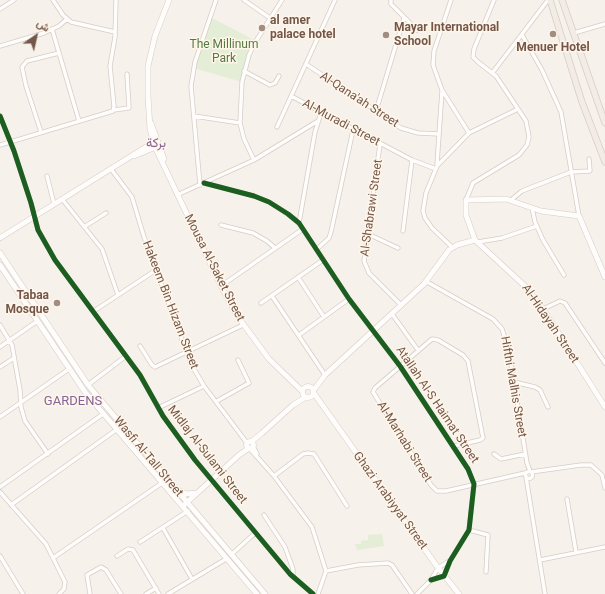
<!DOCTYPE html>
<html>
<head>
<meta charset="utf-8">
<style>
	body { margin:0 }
	#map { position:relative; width:605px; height:594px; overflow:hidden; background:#f6f1ea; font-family:Roboto,Vazirmatn,sans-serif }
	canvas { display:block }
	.north { position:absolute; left:16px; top:16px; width:40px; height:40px; -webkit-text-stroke:3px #fff6ea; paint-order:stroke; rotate:34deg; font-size:11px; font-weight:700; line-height:16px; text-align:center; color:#74574a }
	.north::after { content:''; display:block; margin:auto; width:14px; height:18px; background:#74574a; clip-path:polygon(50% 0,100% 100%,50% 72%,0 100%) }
</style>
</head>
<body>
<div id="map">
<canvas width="605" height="594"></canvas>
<div class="north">ش</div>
</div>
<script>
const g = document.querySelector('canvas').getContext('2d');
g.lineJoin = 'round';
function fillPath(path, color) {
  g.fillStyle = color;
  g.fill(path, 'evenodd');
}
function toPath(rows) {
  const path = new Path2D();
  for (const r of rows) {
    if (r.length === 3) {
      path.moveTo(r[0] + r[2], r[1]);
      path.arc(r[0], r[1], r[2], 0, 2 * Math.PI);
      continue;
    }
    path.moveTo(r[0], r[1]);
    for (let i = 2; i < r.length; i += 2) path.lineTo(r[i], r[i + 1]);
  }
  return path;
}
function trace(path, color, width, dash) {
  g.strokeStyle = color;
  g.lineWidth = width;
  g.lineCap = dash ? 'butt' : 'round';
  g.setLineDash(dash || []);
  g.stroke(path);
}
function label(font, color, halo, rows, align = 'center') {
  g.font = font + ' Roboto,Vazirmatn,sans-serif';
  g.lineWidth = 3;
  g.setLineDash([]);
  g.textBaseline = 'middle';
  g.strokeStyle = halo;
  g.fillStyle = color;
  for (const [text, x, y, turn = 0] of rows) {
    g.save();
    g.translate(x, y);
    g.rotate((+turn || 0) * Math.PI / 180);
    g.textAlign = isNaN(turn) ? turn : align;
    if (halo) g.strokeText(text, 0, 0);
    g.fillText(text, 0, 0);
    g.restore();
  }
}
const green = toPath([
	[210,17,256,41,249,55,242,82,194,68],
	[382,534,384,546,357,550,355,544,361,544,361,541,368,540,368,535]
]);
const street = toPath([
	[53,0,63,15,71,22,115,32],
	[244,0,270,18],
	[391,0,391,4,417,30],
	[451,0,434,51,433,65,442,90,469,133],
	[0,9,14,0],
	[52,29,79,121],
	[574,33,605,24],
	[522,35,542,70,561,112,579,216],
	[0,46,44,33,59,26,67,19],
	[306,64,401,128,418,133,439,134],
	[244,71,270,85,275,83,279,76],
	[493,72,548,0],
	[291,96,412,160,436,169],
	[114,110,129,108,127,74],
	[376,111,404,18],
	[0,116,14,151,31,203,38,230,55,260,140,375,163,416,195,460,290,574,313,594],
	[194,116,240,123],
	[277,127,335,0],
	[41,132,26,86,22,67,27,61,59,53],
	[380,144,364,261,369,273,401,305],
	[0,145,113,111,114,106,110,66,115,37,116,0],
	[254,160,244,139,240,123,242,82,249,55,256,41,282,0],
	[437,164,442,91],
	[111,169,132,197,144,237,191,364,204,386,247,443],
	[47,176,54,204],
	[204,183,254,196,269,202,288,214,299,223,349,299,400,366,468,469,474,484,469,530,450,561,444,576,431,580],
	[200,185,191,86,195,62,216,0],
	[177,195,254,160,318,121],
	[62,199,102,249,118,295],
	[466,200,473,183,519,155,527,145,529,137,526,121,496,76,478,62,473,57,474,49,494,0],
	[511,200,522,191,571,172,590,171,589,159],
	[532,208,535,222,543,240,564,275],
	[299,223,315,132,321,113],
	[221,225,253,233,267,241,275,248],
	[84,227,106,213],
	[403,231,412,160],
	[368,234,398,248],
	[478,242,502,238,537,226],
	[452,247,432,228,425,218,423,211,426,193,437,166,469,133,518,109],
	[317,249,329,238,331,232,353,130],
	[298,277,324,317],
	[427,282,493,319,502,329,509,352,527,463,530,471],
	[221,286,303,229],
	[272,296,325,375],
	[261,303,323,260],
	[543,309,560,301,565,303,605,363],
	[94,311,156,270],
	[392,314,418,350],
	[0,325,12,345,20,390,21,407,25,421,48,454],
	[299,335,349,299],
	[140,346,152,365,155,367,243,325],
	[0,347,36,322],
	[0,367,14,358],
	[514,382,535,387,540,390,548,407],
	[88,385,126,356],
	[217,401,249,383,238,360],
	[158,408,204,386],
	[0,417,69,369],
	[253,446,257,454],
	[454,446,480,440,483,438,468,361,463,355,438,340,432,339,375,388,373,392,431,485,437,491,446,491,525,473],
	[250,449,274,476,312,527,326,571,318,594],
	[494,454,501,459,525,454],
	[529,475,3.5],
	[531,472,581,465,591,465,602,475,605,488],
	[274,476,303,454,308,453,314,454,347,506],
	[526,477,545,594],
	[0,487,103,414],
	[0,492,46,544,65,582,64,589,59,594],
	[567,499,576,552],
	[11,505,116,430],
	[264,515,285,547,293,569,293,577],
	[163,528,192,579],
	[469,530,488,535,486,572],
	[140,542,188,511],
	[231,555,255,533],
	[0,556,23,594],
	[117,556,128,549,133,550,159,594],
	[53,558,162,483],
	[540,560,605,547],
	[326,571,358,565,388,563,392,565,412,594],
	[90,594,87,575,101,567,106,570,121,594],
	[146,594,156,588],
	[168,594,226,559],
	[417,594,431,580,438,568,449,561]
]);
const secondary = toPath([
	[169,0,155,36,148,66,148,96,150,129,155,147,221,286,238,317,269,359,302,391],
	[151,123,164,159],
	[134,156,158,146],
	[0,238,157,140],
	[0,253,88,385,265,594],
	[0,265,85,392,257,594],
	[605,277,579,216,541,211,506,199,466,200,466,215,475,240,526,287,543,309,605,407],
	[308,392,5.5],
	[313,391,325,375,424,284,449,250,457,245,475,240],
	[313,392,436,565,459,594],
	[250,445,3.5],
	[251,442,262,433,293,405,306,397],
	[178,490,186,494,197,493],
	[184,505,239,455,249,448]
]);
const primary = toPath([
	[550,0,582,102,605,162],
	[562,0,605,123]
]);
const cycleway = toPath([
	[0,116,14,151,31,203,38,230,55,260,140,375,163,416,195,460,290,574,313,594],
	[204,183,254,196,269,202,288,214,299,223,349,299,400,366,468,469,474,484,469,530,450,561,444,576,431,580]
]);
const markers = [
	[262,28,4,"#a28d82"],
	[553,34,4,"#a28d82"],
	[386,35,4,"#a28d82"],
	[57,303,4,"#a28d82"]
];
const poiNames = [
	["al amer",270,21],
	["palace hotel",270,35],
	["Mayar International",394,28],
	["School",394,42],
	["Menuer Hotel",553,48,"center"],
	["Tabaa",49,296,"right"],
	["Mosque",49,310,"right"]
];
const parkNames = [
	["The Millinum",224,45],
	["Park",224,59]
];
const streetNames = [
	["Al-Qana'ah Street",359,100,33],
	["Al-Muradi Street",341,123,28],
	["Al-Shabrawi Street",372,208,-82],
	["Mousa Al-Saket Street",214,268,63],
	["Hakeem Bin Hizam Street",170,305,69],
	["Al-Hidayah Street",550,324,56],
	["Hifthi Malhis Street",513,387,80],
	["Atallah Al-S Haimat Street",437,405,56],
	["Al-Marhabi Street",404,442,58],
	["Midlaj Al-Sulami Street",207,455,52],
	["Wasfi Al-Tall Street",148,457,50],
	["Ghazi Arabiyyat Street",390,501,54]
];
const neighbourhoodNames = [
	["بركة",156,144],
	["GARDENS",73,402]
];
fillPath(green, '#e4edd5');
trace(street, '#d5cdc7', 5);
trace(secondary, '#d5ccc6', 6);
trace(primary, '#d5ccc6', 7);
trace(street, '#fefdfc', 3.5);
trace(secondary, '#fefdfc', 5);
trace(primary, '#f2ece5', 5.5);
trace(cycleway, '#1b5e20', 5);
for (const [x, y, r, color] of markers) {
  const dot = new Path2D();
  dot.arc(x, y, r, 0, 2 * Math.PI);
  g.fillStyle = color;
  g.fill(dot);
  trace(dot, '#fff6ea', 1.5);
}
label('bold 12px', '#74574a', '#fff6ea', poiNames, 'left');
label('12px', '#557a42', '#fff6ea', parkNames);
label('12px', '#74574a', '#fff6ea', streetNames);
label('13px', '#846598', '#fff6ea', neighbourhoodNames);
</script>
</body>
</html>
